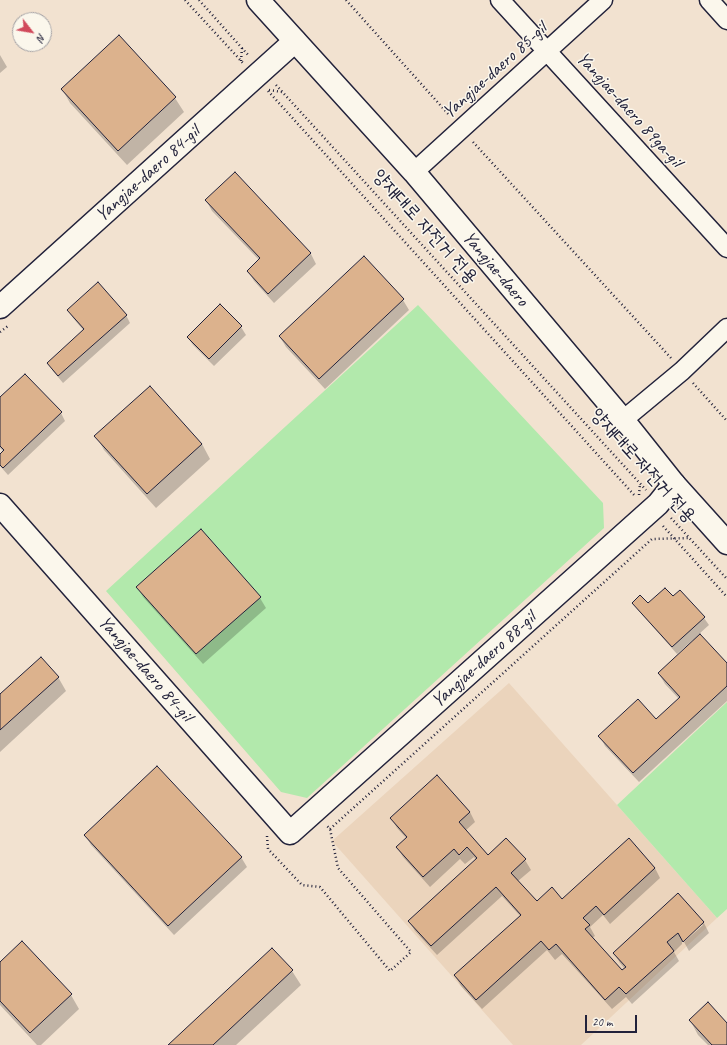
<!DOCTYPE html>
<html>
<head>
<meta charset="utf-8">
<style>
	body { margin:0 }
	#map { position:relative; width:727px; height:1045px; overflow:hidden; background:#f2e2d0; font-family:Caveat,sans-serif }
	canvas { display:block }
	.north { position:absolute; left:12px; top:12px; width:40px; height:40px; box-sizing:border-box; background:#fbf7ec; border:1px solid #a4a2a5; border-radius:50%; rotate:121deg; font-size:11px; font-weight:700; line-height:16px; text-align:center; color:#22223b }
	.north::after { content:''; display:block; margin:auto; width:14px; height:18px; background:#d1495b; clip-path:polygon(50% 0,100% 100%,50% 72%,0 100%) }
	.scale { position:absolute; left:585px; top:1015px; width:52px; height:18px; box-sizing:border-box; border:2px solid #22223b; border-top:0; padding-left:5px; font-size:12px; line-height:14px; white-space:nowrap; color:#22223b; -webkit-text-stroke:3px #fbf7ec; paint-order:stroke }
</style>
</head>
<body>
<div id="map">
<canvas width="727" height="1045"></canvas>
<div class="north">N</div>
<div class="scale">20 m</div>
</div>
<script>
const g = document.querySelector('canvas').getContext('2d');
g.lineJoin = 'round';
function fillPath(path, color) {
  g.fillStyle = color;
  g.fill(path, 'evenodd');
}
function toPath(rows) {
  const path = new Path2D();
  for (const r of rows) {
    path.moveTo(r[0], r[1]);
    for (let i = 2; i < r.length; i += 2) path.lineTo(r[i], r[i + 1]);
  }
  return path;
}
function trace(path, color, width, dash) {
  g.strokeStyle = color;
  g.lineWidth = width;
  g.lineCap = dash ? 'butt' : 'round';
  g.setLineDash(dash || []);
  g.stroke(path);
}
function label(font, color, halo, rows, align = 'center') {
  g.font = font + ' Caveat,"Poor Story",sans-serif';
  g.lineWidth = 3;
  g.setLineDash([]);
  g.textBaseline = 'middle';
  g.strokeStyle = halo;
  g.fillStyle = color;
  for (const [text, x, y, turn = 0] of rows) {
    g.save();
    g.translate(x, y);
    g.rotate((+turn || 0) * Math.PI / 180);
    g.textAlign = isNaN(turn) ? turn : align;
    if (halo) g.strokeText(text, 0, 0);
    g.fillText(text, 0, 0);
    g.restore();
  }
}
const built = toPath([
	[509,683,717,918,581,1045,513,1045,332,841]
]);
const green = toPath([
	[418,305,603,503,604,528,307,798,281,792,106,591],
	[727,702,727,909,717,918,617,805]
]);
const shadow = toPath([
	[119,36,175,98,184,112,127,165,70,103,62,89],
	[0,55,7,67,0,73],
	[235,173,311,254,316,264,274,303,254,281,248,271,259,260,212,211,206,200],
	[403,300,409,310,325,389,286,347,280,337],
	[220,306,241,327,246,335,214,366,193,345,188,338],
	[68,310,126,315,130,323,63,383,53,371,48,363,84,331,73,318],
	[25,375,61,413,65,421,8,475,0,466,0,455,4,452,0,448,0,399],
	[150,387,202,444,210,459,156,508,104,450,96,436],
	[137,587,260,598,266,608,203,664,143,597],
	[680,591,704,618,709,625,699,634,727,665,727,701,639,782,605,746,600,736,656,721,679,699,665,684,659,674,694,641,693,640,677,654,638,610,633,603,648,605,673,598],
	[58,677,66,691,0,752,0,696],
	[470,812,475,822,465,831,488,856,525,860,531,870,518,881,537,902,562,900,655,868,660,878,610,924,603,915,590,927,595,936,592,938,622,971,625,969,620,963,614,953,678,894,704,923,709,933,689,951,684,942,703,925,701,924,682,941,682,944,674,952,679,961,632,1004,626,997,612,1009,562,954,555,960,547,950,482,1009,461,986,455,976,521,917,502,896,437,955,415,931,409,921,476,860,474,857,465,864,460,859,430,887,403,857,397,847,407,839,397,828,391,818],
	[85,835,241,857,247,867,174,935,91,845],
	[272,949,292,971,301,985,236,1045,169,1045],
	[0,964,71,995,79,1009,41,1045,37,1045,0,1005],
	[690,1020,727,1024,727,1045,708,1045,698,1035]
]);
const building = toPath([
	[119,35,176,97,118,151,61,89,119,35],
	[235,172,311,253,268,294,247,271,260,258,205,200,235,172],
	[364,256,404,299,319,379,279,336,364,256],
	[98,282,127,315,58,376,47,363,84,329,67,310,98,282],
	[220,304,242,326,209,359,187,337,220,304],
	[25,374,62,412,3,468,0,465,0,454,4,450,0,446,0,397,25,374],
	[150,386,202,444,147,494,94,436,150,386],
	[201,529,261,597,196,654,136,587,201,529],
	[665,588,673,596,680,590,705,617,672,647,632,603,640,595,648,603,665,588],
	[700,634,727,663,727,686,633,773,598,736,638,699,656,719,680,697,658,673,700,634],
	[41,657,59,677,0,730,0,694,41,657],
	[157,766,242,857,168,926,84,835,157,766],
	[437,775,470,812,459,822,488,855,506,838,526,859,511,873,537,901,552,887,562,899,629,838,655,868,604,915,596,906,583,918,590,925,585,929,622,970,626,967,613,953,678,893,704,922,683,942,678,933,667,942,674,951,626,994,619,987,605,1000,556,944,549,950,541,941,476,1000,454,975,521,915,496,887,431,946,408,921,477,858,467,847,459,855,454,849,423,877,396,847,407,837,390,818,437,775],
	[22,941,72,994,30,1033,0,1001,0,962,22,941],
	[272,948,293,970,213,1045,168,1045,272,948],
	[708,1002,727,1023,727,1045,712,1045,689,1020,708,1002]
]);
const path = toPath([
	[185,0,243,63],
	[199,0,249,56],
	[346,0,450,116],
	[241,61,242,48],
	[276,85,646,490],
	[269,90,282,92],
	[268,91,636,497],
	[473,142,671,358],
	[0,332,8,326],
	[693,383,727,421],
	[639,495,640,484],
	[671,518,727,579],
	[663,526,727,597],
	[330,829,652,539,690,538],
	[267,836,268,849,302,885,320,887,390,971,411,952,338,868,330,829,326,825]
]);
const street = toPath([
	[500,0,727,248],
	[709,0,727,20],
	[414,172,603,0],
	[623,420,682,371,727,328]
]);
const secondary = toPath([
	[0,307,295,41],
	[0,505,290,833,658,504,674,484]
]);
const primary = toPath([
	[258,0,414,172,623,420,674,484,727,543]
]);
const streetNames = [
	["Yangjae-daero 85-gil",495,71,-42],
	["Yangjae-daero 89ga-gil",629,110,48],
	["Yangjae-daero 84-gil",148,174,-42],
	["양재대로 자전거 전용",425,227,48],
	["Yangjae-daero",495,269,50],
	["양재대로 자전거 전용",643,466,48],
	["Yangjae-daero 88-gil",484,660,-42],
	["Yangjae-daero 84-gil",145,669,49]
];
fillPath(built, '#ebd4bc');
fillPath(green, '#b2e9ac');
fillPath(shadow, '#0003');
fillPath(building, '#dcb28d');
trace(building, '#22223b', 1);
trace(street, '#22223b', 21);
trace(secondary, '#22223b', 25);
trace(primary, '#22223b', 25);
trace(path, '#22223b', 2.5, [1, 3]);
trace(street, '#fbf7ec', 18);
trace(secondary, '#fbf7ec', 22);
trace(primary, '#fbf7ec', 22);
label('19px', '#22223b', '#fbf7ec', streetNames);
</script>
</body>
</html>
